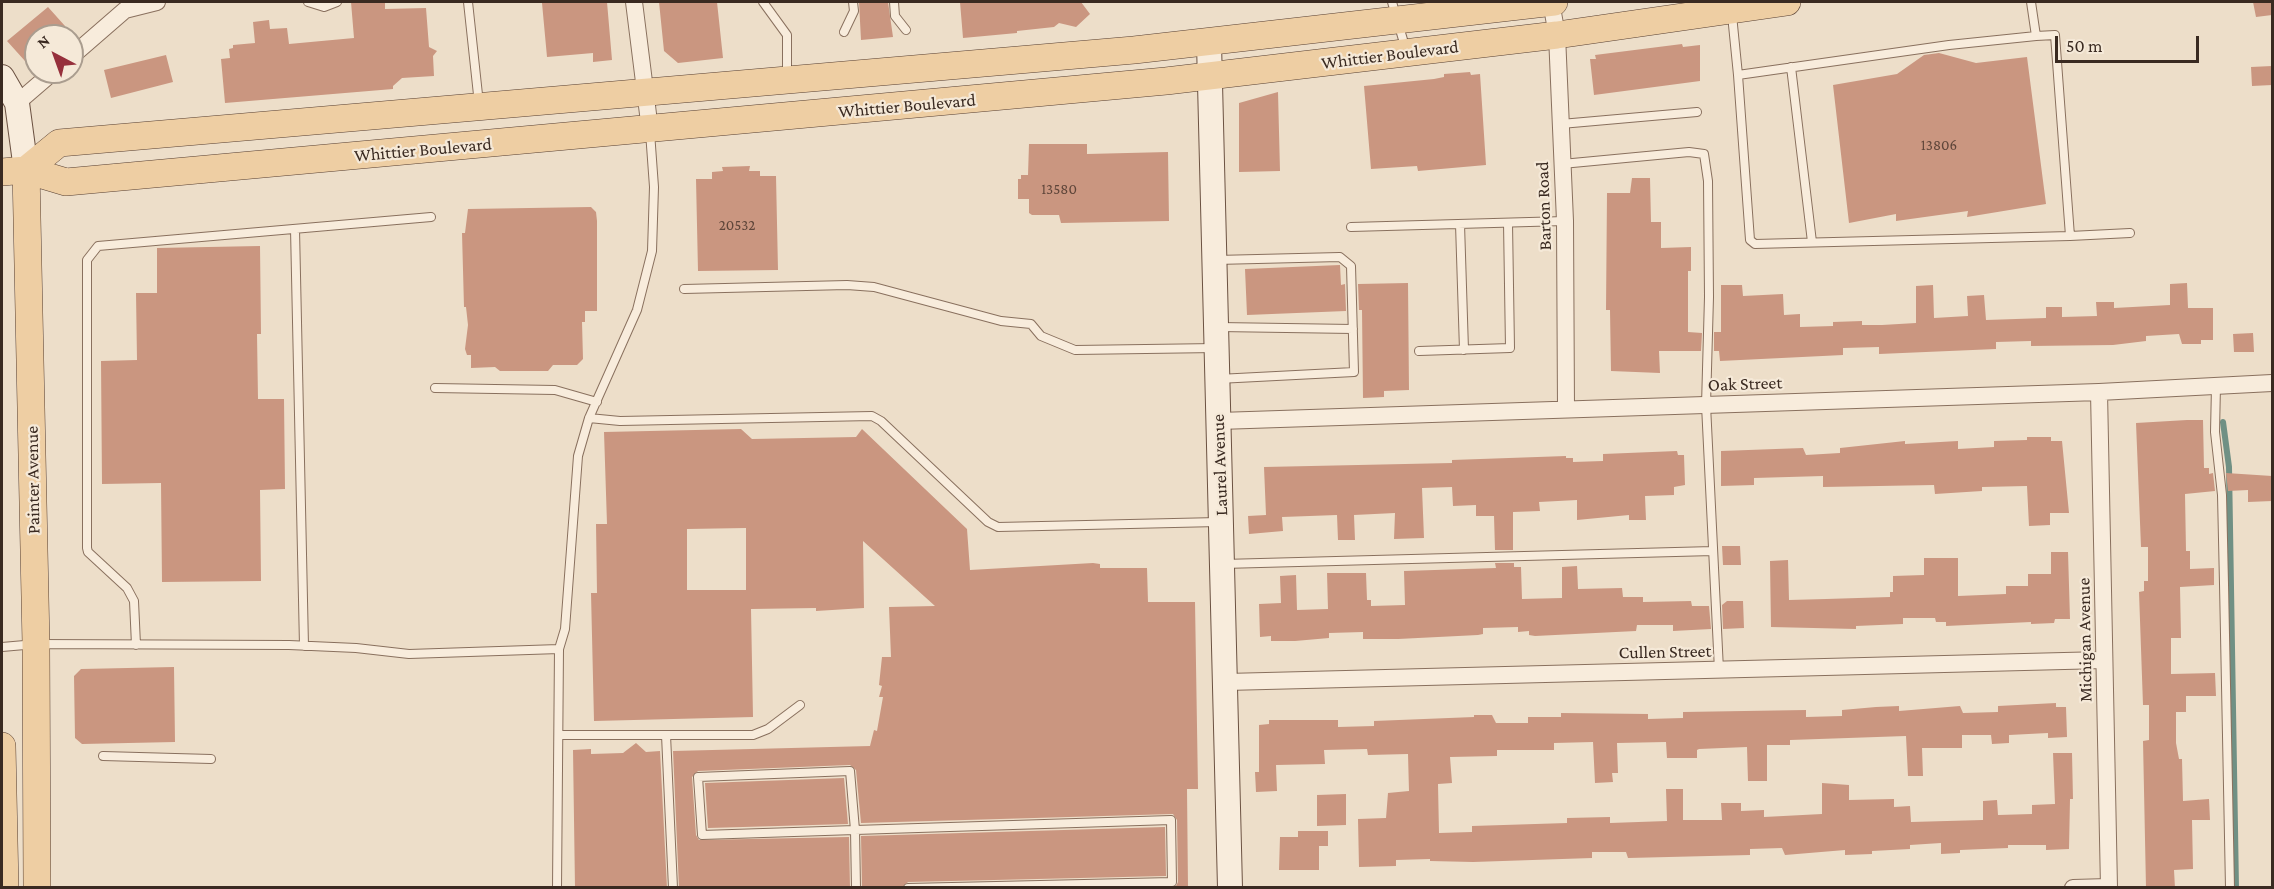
<!DOCTYPE html>
<html>
<head>
<meta charset="utf-8">
<style>
	body { margin:0 }
	#map { position:relative; width:2274px; height:889px; overflow:hidden; background:#eddec9; font-family:"Crimson Pro",serif }
	canvas { display:block }
	.frame { position:absolute; inset:0; border:3px solid #3a2a21; pointer-events:none }
	.north { position:absolute; left:24px; top:24px; width:60px; height:60px; box-sizing:border-box; background:#f5e9d8; border:2px solid #aa9d8f; border-radius:50%; rotate:319deg; font-size:16px; font-weight:700; line-height:24px; text-align:center; color:#3a2a21 }
	.north::after { content:''; display:block; margin:auto; width:21px; height:27px; background:#96303c; clip-path:polygon(50% 0,100% 100%,50% 72%,0 100%) }
	.scale { position:absolute; left:2055px; top:36px; width:144px; height:27px; box-sizing:border-box; border:3px solid #3a2a21; border-top:0; padding-left:8px; font-size:18px; line-height:21px; white-space:nowrap; color:#3a2a21; -webkit-text-stroke:4px #f5e9d8; paint-order:stroke }
</style>
</head>
<body>
<div id="map">
<canvas width="2274" height="889"></canvas>
<div class="frame"></div>
<div class="north">N</div>
<div class="scale">50 m</div>
</div>
<script>
const g = document.querySelector('canvas').getContext('2d');
g.lineJoin = 'round';
function toPath(rows) {
  const path = new Path2D();
  for (const r of rows) {
    path.moveTo(r[0], r[1]);
    for (let i = 2; i < r.length; i += 2) path.lineTo(r[i], r[i + 1]);
  }
  return path;
}
function trace(path, color, width, dash) {
  g.strokeStyle = color;
  g.lineWidth = width;
  g.lineCap = dash ? 'butt' : 'round';
  g.setLineDash(dash || []);
  g.stroke(path);
}
function fillPath(path, color) {
  g.fillStyle = color;
  g.fill(path, 'evenodd');
}
function label(font, color, halo, rows, align = 'center') {
  g.font = font + ' "Crimson Pro",serif';
  g.lineWidth = 4.5;
  g.setLineDash([]);
  g.textBaseline = 'middle';
  g.strokeStyle = halo;
  g.fillStyle = color;
  for (const [text, x, y, turn = 0] of rows) {
    g.save();
    g.translate(x, y);
    g.rotate((+turn || 0) * Math.PI / 180);
    g.textAlign = isNaN(turn) ? turn : align;
    if (halo) g.strokeText(text, 0, 0);
    g.fillText(text, 0, 0);
    g.restore();
  }
}
const stream = toPath([
	[2223,422,2229,467,2236,888]
]);
const building = toPath([
	[351,2,385,2,385,9,426,8,429,47,437,51,433,56,434,76,402,78,393,86,393,89,225,103,221,59,230,58,229,49,233,48,233,45,255,43,253,22,269,20,270,29,287,28,289,44,354,38],
	[607,2,612,60,593,62,593,53,547,57,542,3],
	[659,2,717,2,723,58,678,63,664,51],
	[859,2,888,2,893,37,861,40],
	[960,2,1081,2,1090,14,1076,27,1059,23,1054,27,1017,31,1017,33,963,38],
	[2253,2,2272,2,2272,15,2256,17],
	[48,7,65,26,54,36,36,36,36,52,25,61,7,41],
	[1682,44,1683,47,1700,45,1700,81,1594,95,1590,59,1596,59,1595,55],
	[1939,53,1976,63,2027,57,2046,204,1967,217,1968,211,1896,221,1896,214,1849,223,1833,85,1897,74,1924,55],
	[166,55,173,82,111,98,104,70],
	[2272,66,2272,85,2252,86,2251,67],
	[1470,72,1471,75,1480,74,1486,165,1418,171,1417,166,1371,169,1364,86,1434,79,1444,77,1444,74],
	[1278,92,1280,171,1239,172,1239,103],
	[1029,144,1087,144,1087,154,1168,152,1169,221,1061,223,1059,215,1032,215,1029,213,1029,199,1018,199,1018,179,1021,179,1021,175,1028,175],
	[750,166,749,171,760,171,760,176,776,176,778,270,698,271,696,179,712,179,712,172,723,171,722,167],
	[1632,178,1650,178,1651,222,1661,222,1661,248,1691,247,1691,271,1688,271,1688,332,1702,333,1701,351,1659,351,1660,373,1611,371,1610,310,1606,310,1607,193,1630,193],
	[591,207,596,212,597,221,597,311,585,311,585,322,582,322,583,359,577,365,553,365,548,371,500,371,495,367,471,368,471,355,467,355,465,349,468,325,466,307,464,307,462,233,465,233,468,209],
	[260,246,261,334,257,334,258,399,284,399,285,489,260,490,261,581,162,582,161,483,102,484,101,361,137,360,136,293,157,293,157,248],
	[1340,265,1341,285,1345,284,1346,311,1247,315,1245,269],
	[1408,283,1409,390,1384,391,1384,397,1363,398,1362,310,1359,310,1358,284],
	[2187,283,2188,308,2213,308,2213,340,2201,340,2201,344,2182,344,2179,334,2146,336,2146,341,2113,345,2031,346,2031,341,1996,342,1996,349,1879,354,1879,347,1843,348,1843,355,1720,361,1719,351,1714,351,1714,332,1721,332,1721,285,1742,285,1743,296,1783,294,1784,315,1800,314,1800,327,1833,326,1833,322,1862,321,1862,325,1882,325,1916,323,1916,286,1933,285,1934,318,1968,316,1967,296,1984,295,1986,320,2046,318,2046,307,2062,307,2062,317,2097,316,2096,302,2114,302,2114,308,2170,305,2170,284],
	[2253,333,2254,352,2234,352,2233,334],
	[2187,420,2203,420,2204,468,2209,468,2209,474,2213,473,2215,491,2185,494,2186,551,2190,551,2190,569,2214,568,2214,585,2180,587,2181,638,2171,638,2171,674,2215,673,2216,696,2186,696,2186,712,2176,712,2176,743,2179,759,2182,759,2183,801,2209,799,2210,820,2192,820,2193,869,2174,870,2175,888,2146,888,2143,741,2149,740,2149,705,2143,705,2139,592,2144,591,2144,581,2148,581,2148,547,2141,547,2136,423],
	[741,429,752,439,856,437,862,429,967,529,970,570,1093,563,1100,564,1100,568,1147,568,1148,602,1195,602,1198,789,1187,789,1188,888,1175,888,1178,882,1177,820,1173,814,861,823,856,770,850,765,698,771,692,777,696,835,699,840,849,837,850,888,679,888,673,751,870,746,874,730,877,731,883,697,879,697,882,686,879,685,882,657,891,657,889,607,935,606,863,541,864,608,816,611,816,608,751,609,753,717,594,721,591,593,597,593,596,524,607,524,604,432],
	[746,528,746,590,687,590,687,529],
	[2027,437,2051,437,2051,441,2062,441,2069,513,2050,513,2050,525,2029,526,2027,486,1982,487,1982,491,1935,494,1934,485,1823,487,1823,476,1754,478,1754,485,1721,486,1721,451,1803,448,1806,455,1840,453,1840,448,1905,441,1905,444,1958,441,1958,449,1994,447,1994,441,2027,440],
	[1677,451,1678,455,1684,455,1685,485,1674,487,1674,495,1645,496,1646,520,1629,520,1629,515,1577,520,1577,500,1539,502,1540,511,1513,512,1513,550,1495,550,1494,516,1476,516,1476,505,1453,506,1452,487,1422,488,1424,538,1394,539,1395,513,1354,515,1355,540,1338,540,1337,515,1282,517,1283,531,1249,534,1248,516,1266,515,1264,467,1452,463,1452,460,1566,456,1566,458,1573,458,1573,462,1603,461,1603,454],
	[2226,473,2272,476,2272,501,2248,502,2248,490,2228,491],
	[1722,546,1740,546,1741,565,1723,565],
	[2051,552,2068,552,2070,619,2055,619,2054,623,2031,624,2031,622,1946,626,1946,622,1936,622,1935,618,1903,618,1903,624,1856,626,1856,629,1771,627,1770,561,1788,560,1789,600,1826,599,1890,597,1890,592,1893,592,1893,576,1924,575,1924,558,1958,558,1958,596,2006,594,2006,586,2028,586,2028,574,2051,574],
	[1495,563,1514,563,1514,567,1521,567,1522,599,1562,598,1562,567,1577,566,1578,589,1622,588,1623,597,1643,597,1643,602,1691,601,1692,606,1709,606,1711,629,1673,631,1673,625,1637,625,1636,631,1535,636,1529,635,1529,631,1518,632,1518,627,1483,628,1483,634,1478,635,1398,639,1363,639,1363,632,1329,633,1329,638,1295,641,1271,641,1271,636,1260,637,1259,604,1281,603,1280,576,1296,575,1297,610,1328,609,1327,573,1366,573,1367,600,1371,600,1371,606,1405,605,1404,571,1496,568],
	[1727,601,1743,601,1744,628,1723,629,1722,605],
	[174,667,175,742,82,744,75,738,74,676,81,669],
	[2056,703,2056,707,2066,707,2067,737,2048,738,2048,733,2009,735,2009,743,1992,744,1991,735,1962,735,1962,748,1922,748,1923,776,1908,776,1906,736,1790,740,1790,745,1767,745,1767,781,1748,781,1747,747,1699,749,1697,750,1697,758,1667,758,1666,742,1617,743,1618,773,1612,773,1613,782,1595,783,1593,742,1554,743,1554,750,1497,750,1497,756,1450,757,1452,783,1438,784,1439,833,1472,832,1472,826,1567,823,1567,818,1610,817,1610,823,1667,821,1666,789,1683,789,1683,820,1722,820,1721,803,1741,803,1741,811,1764,810,1764,817,1822,814,1822,783,1849,785,1849,800,1894,799,1894,807,1910,806,1911,822,1983,820,1983,801,1997,800,1998,815,2032,814,2032,805,2055,804,2053,753,2072,753,2073,799,2070,799,2069,849,2046,850,2046,845,2008,845,2008,848,1960,850,1960,853,1941,854,1941,843,1910,845,1910,849,1872,851,1872,854,1845,855,1845,850,1785,855,1782,848,1750,849,1750,855,1628,858,1626,852,1592,852,1592,858,1473,862,1430,861,1430,859,1396,860,1396,866,1359,867,1358,819,1386,818,1388,793,1409,791,1408,754,1368,755,1367,749,1324,750,1325,764,1276,765,1277,791,1256,792,1255,772,1259,772,1259,725,1269,724,1269,720,1338,720,1338,727,1374,726,1374,721,1474,717,1474,715,1492,715,1496,723,1528,723,1528,717,1561,717,1561,713,1648,714,1648,719,1683,718,1683,712,1806,710,1806,717,1842,716,1842,710,1876,707,1899,706,1899,711,1960,706,1963,713,1998,712,1998,706],
	[636,743,646,752,660,751,667,888,575,888,573,750,591,749,591,754,623,753],
	[844,778,848,824,708,828,705,783],
	[1346,794,1346,825,1317,826,1317,795],
	[1165,827,1166,876,908,882,902,888,862,888,861,836],
	[1298,831,1328,831,1328,846,1319,846,1319,870,1279,870,1280,837,1298,837]
]);
const lane = toPath([
	[308,2,324,7,337,2],
	[468,2,479,104],
	[763,2,787,35,787,77],
	[894,2,895,16,906,30],
	[1392,2,1406,50],
	[1732,15,1738,75,1949,45,2036,36,2031,2],
	[844,32,854,11,853,2],
	[1791,67,1812,242],
	[1738,75,1750,240,1755,244,2070,236,2055,35,2036,36],
	[1561,124,1697,112],
	[1562,164,1689,152,1704,154,1708,181,1709,297,1706,405,1719,670],
	[1460,224,1464,350],
	[1351,227,1565,221],
	[295,229,304,646],
	[2070,236,2130,233],
	[1216,260,1340,257,1351,266,1354,372,1218,379],
	[684,289,847,285,874,287,1001,321,1031,324,1041,336,1075,350,1216,348],
	[1219,327,1353,329],
	[1419,351,1510,348,1508,223],
	[2216,386,2215,432,2222,495,2224,584,2230,888],
	[435,388,555,390,597,402],
	[589,418,620,421,872,416,881,421,988,522,998,527,1218,522],
	[1223,564,1713,551],
	[136,645,134,601,127,588,88,552,87,548,87,260,98,246,431,217],
	[2,647,36,644,289,645,356,648,409,654,559,649],
	[559,735,753,735,768,729,800,705],
	[666,735,673,888],
	[103,756,211,759],
	[557,888,559,649,565,629,578,456,589,418,637,310,652,251,654,187,650,132],
	[856,888,855,830,850,771,698,777,702,835,855,830,1171,820,1172,882,908,888]
]);
const street = toPath([
	[634,2,650,130],
	[1551,2,1557,35,1565,221,1566,409],
	[72,56,125,10,157,2],
	[17,103,53,72],
	[2099,392,2109,888],
	[1219,421,2099,392,2272,383],
	[1226,682,2104,660],
	[2073,888,2109,887]
]);
const secondary = toPath([
	[1209,43,1230,888],
	[2,77,17,103,26,170]
]);
const primary = toPath([
	[26,170,59,143,1134,50,1554,2],
	[26,170,36,644,37,888],
	[2,172,26,170,66,182,1166,81,1557,35,1787,2],
	[2,746,5,888]
]);
const numberNames = [
	["13806",1939,145],
	["13580",1059,189],
	["20532",737,225]
];
const streetNames = [
	["Whittier Boulevard",1390,55,-7],
	["Whittier Boulevard",907,106,-5],
	["Whittier Boulevard",423,150,-5],
	["Barton Road",1544,206,-92],
	["Oak Street",1745,384,-2],
	["Laurel Avenue",1220,465,-92],
	["Painter Avenue",33,480,-91],
	["Michigan Avenue",2085,640,-91],
	["Cullen Street",1665,652,-1]
];
trace(stream, '#709084', 6);
fillPath(building, '#ca9680');
trace(lane, '#89705e', 10);
trace(street, '#89705e', 18);
trace(secondary, '#6b5141', 26);
trace(primary, '#573f32', 28);
trace(lane, '#f8ecdc', 8);
trace(street, '#f8ecdc', 16);
trace(secondary, '#f8ecdc', 24);
trace(primary, '#eecea3', 27);
label('15px', '#5e4539', null, numberNames);
label('18px', '#3a2a21', '#f5e9d8', streetNames);
</script>
</body>
</html>
